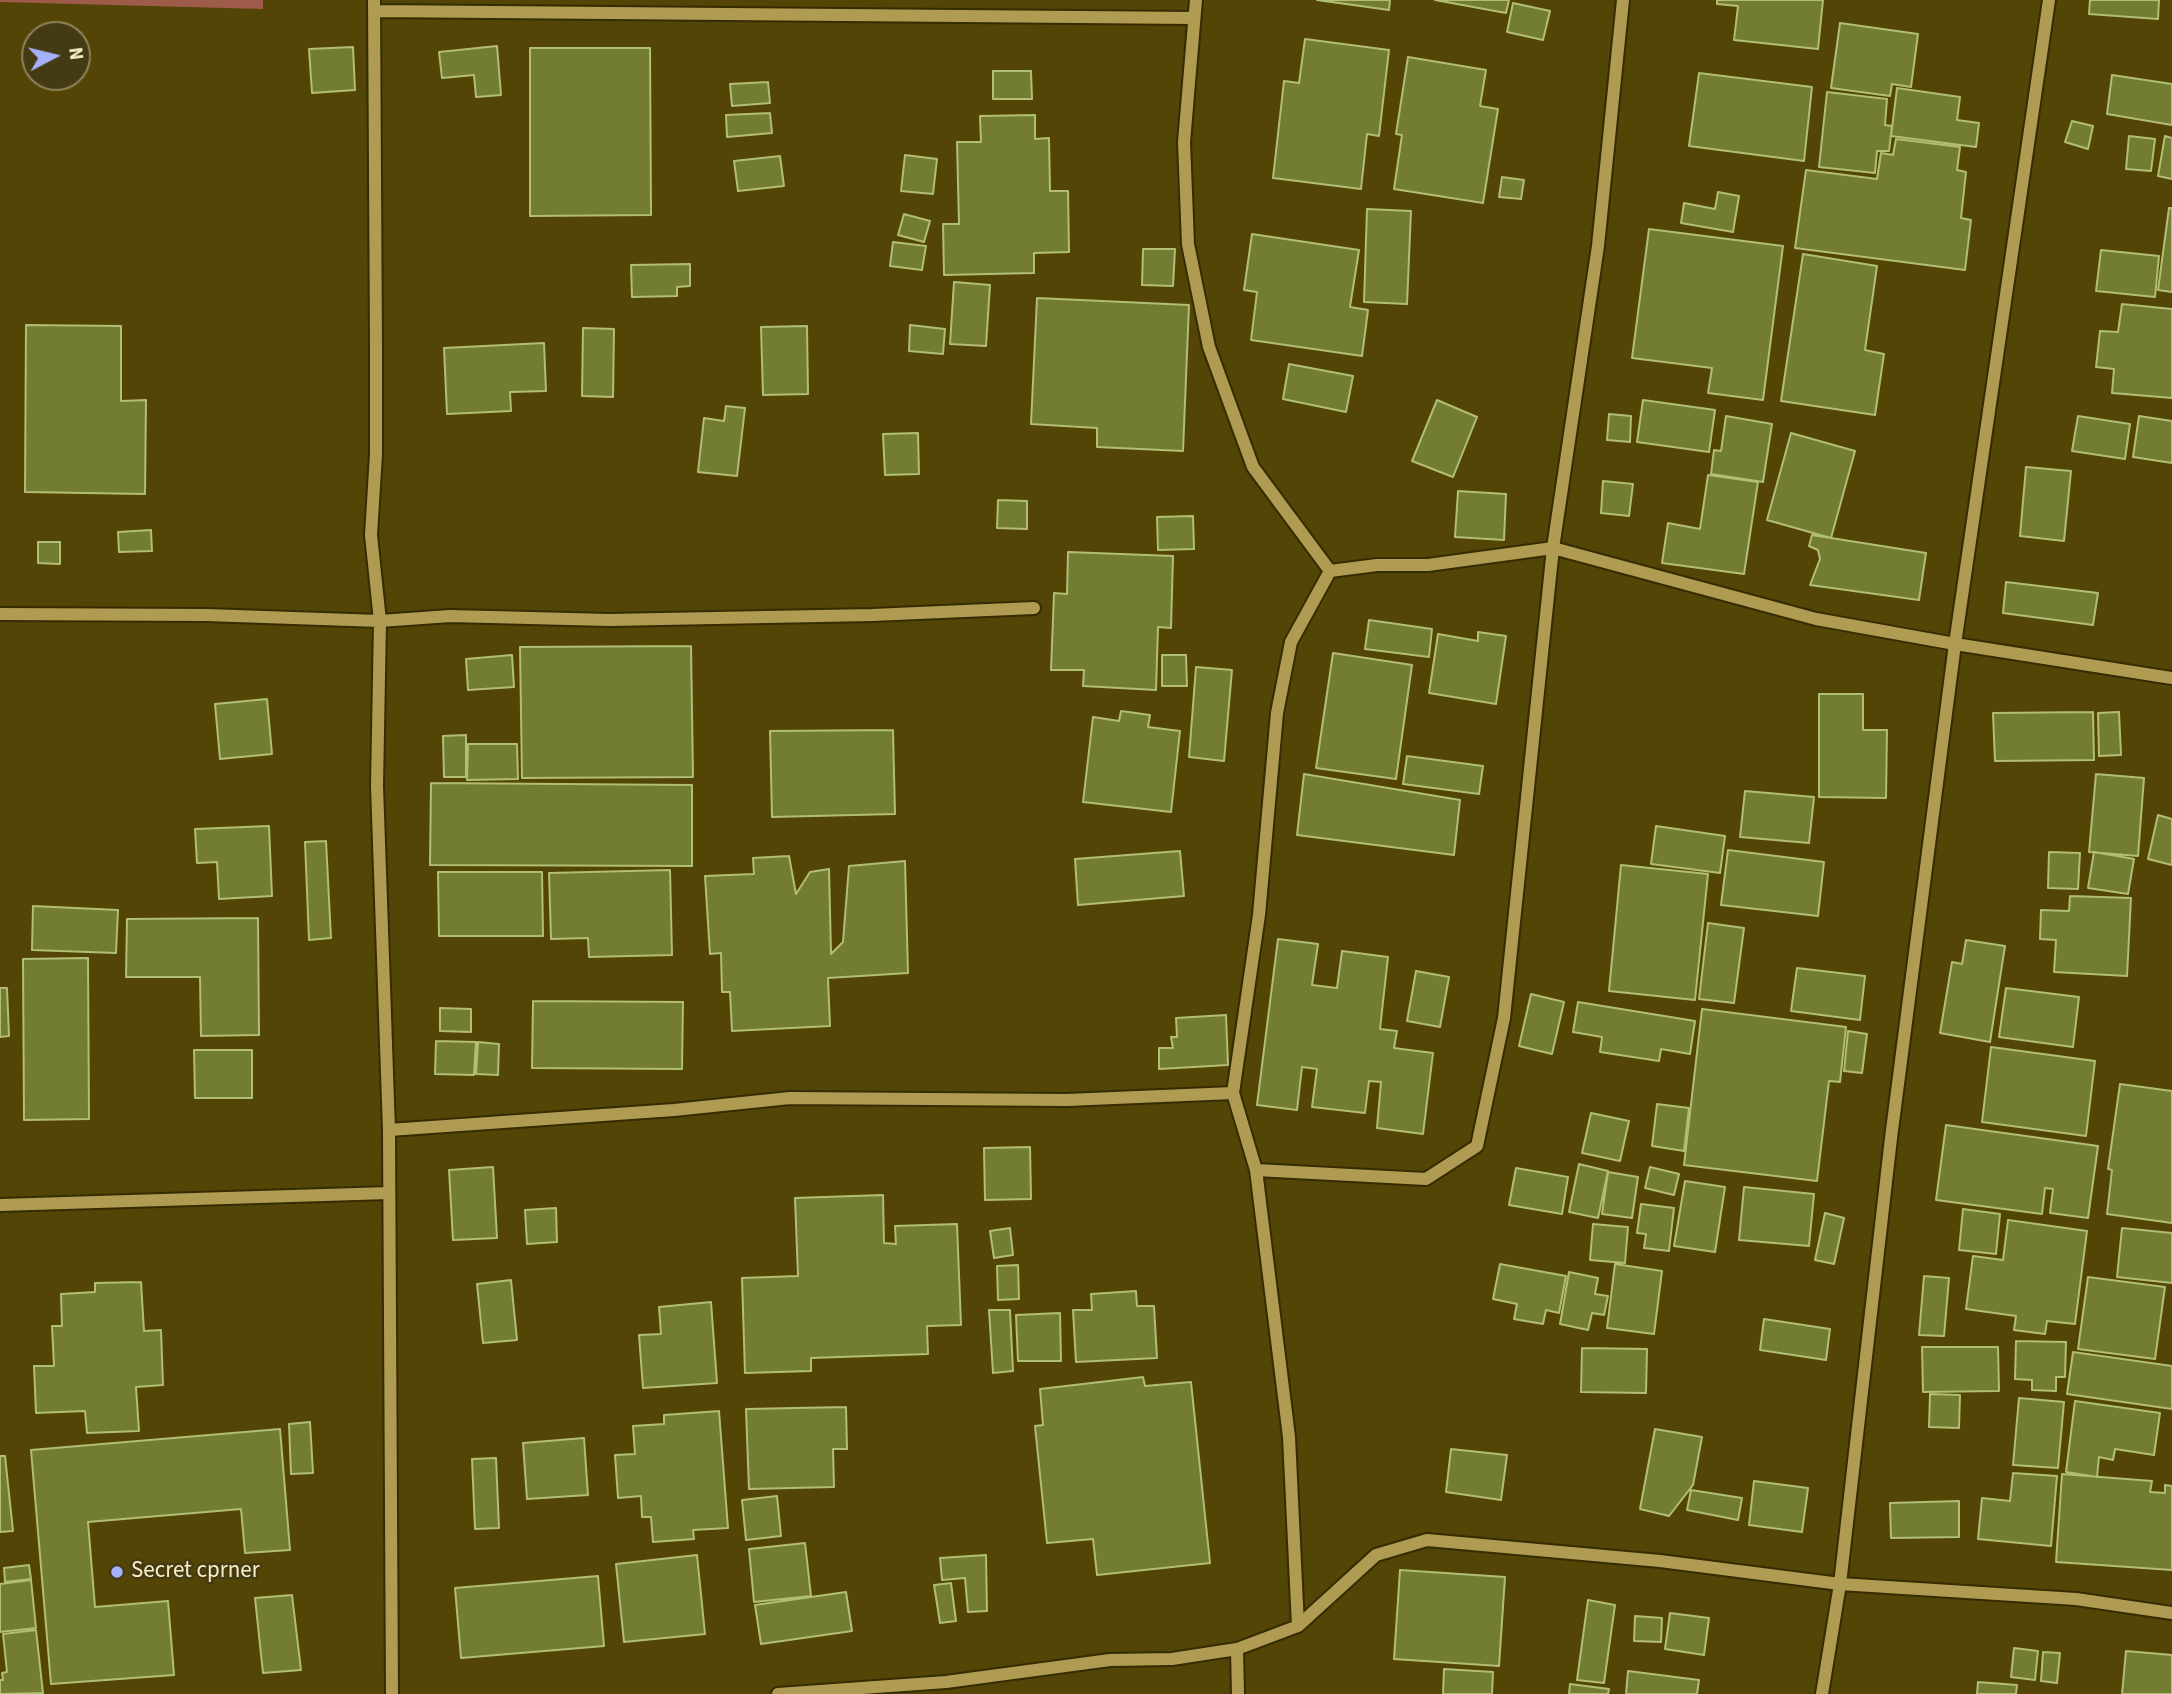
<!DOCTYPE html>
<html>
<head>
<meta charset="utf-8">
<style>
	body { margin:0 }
	#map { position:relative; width:2172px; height:1694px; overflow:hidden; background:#534506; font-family:"Source Sans 3",sans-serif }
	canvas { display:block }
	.north { position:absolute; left:21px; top:21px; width:70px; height:70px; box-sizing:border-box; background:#453b13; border:2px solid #8d835d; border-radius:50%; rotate:83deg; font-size:19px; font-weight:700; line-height:28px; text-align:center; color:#f8efcb }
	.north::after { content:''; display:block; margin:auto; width:24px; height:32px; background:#a4b2fc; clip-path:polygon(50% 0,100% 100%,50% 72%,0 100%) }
</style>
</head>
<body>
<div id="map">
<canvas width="2172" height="1694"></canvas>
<div class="north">N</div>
</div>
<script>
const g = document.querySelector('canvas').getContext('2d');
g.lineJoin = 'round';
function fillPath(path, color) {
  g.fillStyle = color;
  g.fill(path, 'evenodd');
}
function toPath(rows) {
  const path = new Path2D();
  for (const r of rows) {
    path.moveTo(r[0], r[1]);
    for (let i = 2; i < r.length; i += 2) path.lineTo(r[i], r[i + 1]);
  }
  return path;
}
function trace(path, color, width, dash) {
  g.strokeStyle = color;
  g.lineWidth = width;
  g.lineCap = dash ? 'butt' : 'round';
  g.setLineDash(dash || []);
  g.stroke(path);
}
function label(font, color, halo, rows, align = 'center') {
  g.font = font + ' "Source Sans 3",sans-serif';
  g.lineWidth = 5;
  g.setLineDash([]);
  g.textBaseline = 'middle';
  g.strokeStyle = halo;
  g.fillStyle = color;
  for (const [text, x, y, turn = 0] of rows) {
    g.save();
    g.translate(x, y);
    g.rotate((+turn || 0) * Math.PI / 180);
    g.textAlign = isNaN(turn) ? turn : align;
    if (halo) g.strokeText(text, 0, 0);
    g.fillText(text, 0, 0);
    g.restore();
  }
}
const green = toPath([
	[0,0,263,0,263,9,0,2]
]);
const building = toPath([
	[1317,0,1390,0,1389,10,1317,0],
	[1435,0,1509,0,1506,13,1435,0],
	[1717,0,1823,0,1818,49,1734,40,1738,6,1717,4,1717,0],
	[2090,0,2159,0,2158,19,2089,14,2090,0],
	[1513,3,1550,11,1543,40,1507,32,1513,3],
	[1840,23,1918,34,1911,87,1892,84,1890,96,1831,88,1840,23],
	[1305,39,1389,50,1379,136,1367,134,1361,189,1273,178,1284,81,1299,83,1305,39],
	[497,46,501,95,476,97,474,75,442,78,439,52,497,46],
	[353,47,355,90,312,93,309,49,353,47],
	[530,48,650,48,651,215,530,216,530,48],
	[1408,57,1486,70,1480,106,1498,109,1483,203,1394,189,1402,135,1396,134,1408,57],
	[993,71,1031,71,1032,99,993,99,993,71],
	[1699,73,1812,87,1804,161,1689,146,1699,73],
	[2112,75,2172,84,2172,125,2107,114,2112,75],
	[768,82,770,103,732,106,730,84,768,82],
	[1897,88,1960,97,1957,120,1979,123,1976,147,1891,136,1897,88],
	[1827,92,1887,99,1885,125,1892,126,1889,151,1877,151,1875,173,1819,167,1827,92],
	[770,113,772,133,727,137,726,115,770,113],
	[1035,115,1035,139,1049,138,1050,191,1068,191,1069,252,1034,253,1034,273,944,275,943,224,959,224,957,142,981,142,980,116,1035,115],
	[2072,121,2093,126,2088,149,2065,142,2072,121],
	[2129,136,2155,139,2151,171,2126,169,2129,136],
	[2165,136,2172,138,2172,179,2158,176,2165,136],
	[1896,139,1960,147,1957,170,1966,172,1961,218,1971,220,1965,270,1795,248,1806,170,1877,179,1881,153,1893,155,1896,139],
	[905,155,937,159,933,194,901,191,905,155],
	[780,156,784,186,738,191,734,161,780,156],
	[1502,177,1524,180,1521,199,1499,197,1502,177],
	[1718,192,1739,196,1733,232,1681,223,1684,203,1715,209,1718,192],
	[2169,208,2172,208,2172,292,2158,290,2169,208],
	[1367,209,1411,211,1407,304,1364,302,1367,209],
	[904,214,930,221,924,242,898,235,904,214],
	[1649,229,1783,246,1763,400,1708,393,1712,368,1632,358,1649,229],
	[1252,234,1359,250,1350,307,1368,310,1362,356,1251,340,1257,292,1244,290,1252,234],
	[893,242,926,246,922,270,890,266,893,242],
	[1143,249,1175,249,1173,286,1142,285,1143,249],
	[2101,250,2159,256,2155,297,2096,291,2101,250],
	[1803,254,1877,266,1865,350,1884,354,1875,415,1781,401,1803,254],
	[690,264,690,286,677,287,677,296,632,297,631,265,690,264],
	[954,282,990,285,986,346,950,344,954,282],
	[1037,298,1189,305,1183,451,1097,447,1097,428,1031,424,1037,298],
	[2122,304,2172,309,2172,398,2112,393,2114,369,2096,367,2100,331,2118,332,2122,304],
	[26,325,121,326,121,401,146,400,145,494,25,492,26,325],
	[910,325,945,329,943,354,909,351,910,325],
	[807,326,808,394,763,395,761,327,807,326],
	[583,328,614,329,613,397,582,396,583,328],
	[544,343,546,391,510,392,511,411,447,414,444,348,544,343],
	[1289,364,1353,376,1346,412,1283,399,1289,364],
	[1437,400,1477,417,1453,477,1412,461,1437,400],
	[1643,400,1715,410,1709,452,1637,442,1643,400],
	[726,406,745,408,737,476,698,472,704,418,724,421,726,406],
	[1609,414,1631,416,1630,442,1607,440,1609,414],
	[1726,416,1772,424,1763,482,1711,474,1714,450,1721,451,1726,416],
	[2078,416,2130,424,2125,459,2072,451,2078,416],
	[2139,416,2172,421,2172,463,2133,457,2139,416],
	[918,433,919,474,885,475,883,434,918,433],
	[1791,433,1855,451,1831,538,1767,520,1791,433],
	[2026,467,2071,471,2064,541,2020,536,2026,467],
	[1708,475,1758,482,1744,574,1662,563,1668,523,1700,529,1708,475],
	[1603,481,1633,484,1629,516,1601,513,1603,481],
	[1458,491,1506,494,1504,540,1455,537,1458,491],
	[998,500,1027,501,1027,529,997,528,998,500],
	[1193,516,1194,549,1158,550,1157,517,1193,516],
	[151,530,152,551,119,552,118,532,151,530],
	[1812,535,1926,553,1919,600,1810,585,1820,559,1818,550,1809,546,1812,535],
	[38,542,60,542,60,564,38,563,38,542],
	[1068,552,1173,556,1171,628,1158,627,1156,690,1083,686,1084,670,1051,670,1054,593,1067,594,1068,552],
	[2006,582,2098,593,2093,625,2003,613,2006,582],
	[1369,620,1432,629,1429,657,1365,649,1369,620],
	[1478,632,1506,636,1496,704,1429,693,1438,634,1478,641,1478,632],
	[691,646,693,777,522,778,520,647,691,646],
	[1333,653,1412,665,1396,779,1316,768,1333,653],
	[512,655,514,687,468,690,466,659,512,655],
	[1162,655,1186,655,1187,686,1162,686,1162,655],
	[1196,667,1232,670,1224,761,1189,757,1196,667],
	[1819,694,1863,694,1863,730,1887,730,1886,798,1819,797,1819,694],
	[267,699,272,754,220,759,215,704,267,699],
	[1121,711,1150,715,1148,727,1180,731,1171,812,1083,802,1093,717,1119,721,1121,711],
	[2093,712,2094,760,1995,761,1993,713,2093,712],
	[2119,712,2121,755,2099,756,2098,713,2119,712],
	[893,730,895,814,772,817,770,731,893,730],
	[466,735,466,777,444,777,443,736,466,735],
	[468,744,517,744,518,779,467,780,468,744],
	[1407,756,1483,766,1479,794,1403,784,1407,756],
	[1304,774,1460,800,1454,855,1297,835,1304,774],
	[2096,774,2144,778,2138,856,2089,852,2096,774],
	[431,783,692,785,692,866,430,865,431,783],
	[1745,791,1814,797,1809,843,1740,837,1745,791],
	[2158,815,2172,819,2172,865,2148,859,2158,815],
	[269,826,272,896,219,899,217,862,197,863,195,829,269,826],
	[1656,826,1725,836,1720,873,1651,864,1656,826],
	[326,841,331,938,309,940,305,842,326,841],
	[1728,850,1824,862,1818,916,1721,905,1728,850],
	[1180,851,1184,896,1078,905,1075,859,1180,851],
	[2049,852,2080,853,2078,889,2048,888,2049,852],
	[2094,852,2134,859,2128,894,2088,888,2094,852],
	[789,856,796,894,810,872,829,869,831,954,843,942,849,866,905,861,908,973,828,978,830,1026,732,1031,730,992,722,992,721,953,710,954,705,876,754,874,753,858,789,856],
	[1621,865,1708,874,1695,1000,1609,991,1621,865],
	[670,870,672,955,589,957,588,938,551,939,549,873,670,870],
	[438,872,542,872,543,936,439,936,438,872],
	[2070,896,2131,898,2127,976,2054,972,2056,940,2040,939,2041,910,2069,911,2070,896],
	[33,906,118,910,116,953,32,950,33,906],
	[258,918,259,1035,201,1036,200,977,126,977,127,919,258,918],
	[1708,923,1744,928,1734,1003,1699,999,1708,923],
	[1278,939,1318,944,1312,985,1337,988,1342,951,1388,957,1380,1029,1397,1031,1394,1048,1433,1053,1423,1134,1377,1128,1381,1082,1369,1081,1365,1113,1312,1107,1317,1069,1302,1067,1297,1110,1257,1105,1278,939],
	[1966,940,2005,946,1990,1042,1940,1033,1952,962,1962,964,1966,940],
	[88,958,89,1119,24,1120,23,959,88,958],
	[1797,968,1865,976,1860,1020,1791,1011,1797,968],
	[1416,971,1449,977,1440,1027,1407,1021,1416,971],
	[0,988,7,988,9,1036,0,1037,0,988],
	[2006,988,2079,997,2073,1047,1999,1037,2006,988],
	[1531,994,1564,1002,1552,1054,1519,1046,1531,994],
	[533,1001,683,1002,682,1069,532,1068,533,1001],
	[1578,1002,1695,1021,1690,1054,1661,1049,1659,1061,1600,1052,1602,1037,1573,1032,1578,1002],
	[440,1008,471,1009,471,1032,440,1031,440,1008],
	[1702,1009,1846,1027,1840,1082,1829,1081,1817,1181,1684,1165,1702,1009],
	[1226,1015,1228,1065,1159,1069,1159,1048,1173,1048,1171,1037,1177,1037,1176,1018,1226,1015],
	[1848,1031,1867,1034,1862,1073,1844,1071,1848,1031],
	[436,1041,476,1042,474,1075,435,1074,436,1041],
	[478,1042,499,1044,498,1075,476,1074,478,1042],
	[1991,1047,2095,1061,2086,1136,1982,1122,1991,1047],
	[194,1050,252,1050,252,1098,195,1098,194,1050],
	[2120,1084,2172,1091,2172,1223,2107,1214,2112,1170,2108,1169,2120,1084],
	[1657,1104,1689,1108,1684,1151,1652,1146,1657,1104],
	[1591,1113,1629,1121,1620,1161,1582,1153,1591,1113],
	[1946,1125,2098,1146,2088,1218,2050,1213,2053,1189,2045,1188,2042,1214,1936,1200,1946,1125],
	[1030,1147,1031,1199,985,1200,984,1148,1030,1147],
	[1579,1164,1608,1171,1598,1218,1569,1212,1579,1164],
	[493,1167,497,1238,453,1240,449,1170,493,1167],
	[1650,1167,1679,1174,1674,1195,1645,1188,1650,1167],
	[1516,1168,1568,1177,1562,1214,1509,1205,1516,1168],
	[1608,1172,1638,1177,1632,1218,1602,1214,1608,1172],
	[1685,1181,1725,1187,1715,1252,1674,1246,1685,1181],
	[1744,1187,1814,1194,1809,1246,1739,1240,1744,1187],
	[883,1195,884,1243,896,1244,895,1226,957,1224,961,1325,927,1326,928,1354,811,1358,811,1371,745,1373,742,1278,798,1276,795,1198,883,1195],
	[1641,1204,1674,1208,1669,1251,1644,1248,1646,1234,1637,1233,1641,1204],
	[556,1208,557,1242,527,1244,525,1210,556,1208],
	[1963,1209,2000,1214,1996,1254,1959,1250,1963,1209],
	[1825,1213,1844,1218,1834,1264,1815,1260,1825,1213],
	[2008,1220,2087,1231,2075,1324,2047,1321,2045,1334,2014,1330,2016,1316,1966,1309,1973,1256,2003,1260,2008,1220],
	[1593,1224,1628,1227,1625,1263,1590,1260,1593,1224],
	[1010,1228,1013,1255,994,1258,990,1231,1010,1228],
	[2122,1228,2172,1233,2172,1283,2117,1277,2122,1228],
	[1500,1264,1566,1276,1559,1313,1546,1310,1543,1324,1514,1319,1517,1304,1493,1299,1500,1264],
	[1615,1264,1662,1271,1654,1334,1607,1328,1615,1264],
	[1018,1265,1019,1299,998,1300,997,1266,1018,1265],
	[1569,1272,1598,1278,1595,1294,1608,1296,1604,1315,1592,1313,1588,1330,1560,1324,1569,1272],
	[1924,1276,1949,1278,1944,1336,1919,1335,1924,1276],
	[2088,1277,2165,1287,2155,1359,2078,1349,2088,1277],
	[511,1280,517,1340,483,1343,477,1284,511,1280],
	[141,1282,144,1331,161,1330,163,1385,136,1387,139,1431,87,1433,85,1411,36,1413,34,1366,54,1366,52,1326,62,1326,61,1294,95,1292,95,1283,141,1282],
	[1136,1291,1137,1306,1154,1306,1157,1358,1076,1362,1073,1310,1092,1310,1091,1294,1136,1291],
	[711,1302,717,1383,643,1388,639,1335,661,1334,659,1307,711,1302],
	[989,1310,1010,1310,1013,1371,993,1373,989,1310],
	[1060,1313,1061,1361,1018,1361,1016,1315,1060,1313],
	[1764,1319,1830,1329,1826,1360,1760,1350,1764,1319],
	[2016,1341,2066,1342,2065,1377,2056,1377,2056,1391,2032,1390,2032,1380,2015,1379,2016,1341],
	[1922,1347,1998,1347,1999,1391,1923,1392,1922,1347],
	[1582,1348,1647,1349,1646,1393,1581,1392,1582,1348],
	[2073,1352,2172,1366,2172,1409,2067,1394,2073,1352],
	[1143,1377,1145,1386,1191,1382,1210,1563,1097,1575,1093,1539,1047,1543,1035,1426,1043,1425,1040,1389,1143,1377],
	[1930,1394,1960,1395,1959,1428,1929,1427,1930,1394],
	[2019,1398,2064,1402,2058,1468,2013,1465,2019,1398],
	[2075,1401,2160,1413,2154,1455,2115,1449,2113,1460,2099,1457,2097,1477,2066,1472,2075,1401],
	[846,1407,847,1449,833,1449,834,1487,749,1489,746,1409,846,1407],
	[719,1411,728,1528,693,1530,694,1539,653,1542,651,1517,642,1517,641,1496,618,1498,615,1455,635,1454,633,1426,664,1424,664,1415,719,1411],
	[310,1422,313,1473,291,1474,289,1424,310,1422],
	[280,1429,290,1550,245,1553,241,1509,88,1522,95,1607,168,1601,174,1675,51,1684,31,1450,280,1429],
	[1655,1429,1702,1437,1693,1485,1669,1516,1640,1509,1655,1429],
	[584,1438,588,1495,527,1499,523,1443,584,1438],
	[1451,1449,1507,1455,1501,1500,1446,1492,1451,1449],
	[0,1456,5,1456,13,1531,0,1532,0,1456],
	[496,1458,499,1528,475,1529,472,1459,496,1458],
	[2013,1473,2057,1476,2051,1546,1978,1539,1982,1498,2010,1501,2013,1473],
	[2062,1474,2152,1481,2150,1492,2165,1493,2165,1485,2172,1486,2172,1570,2056,1562,2062,1474],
	[1754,1481,1808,1488,1802,1532,1749,1525,1754,1481],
	[1691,1490,1742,1498,1738,1520,1687,1510,1691,1490],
	[777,1496,781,1536,746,1540,742,1500,777,1496],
	[1959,1501,1959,1537,1891,1538,1890,1503,1959,1501],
	[805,1543,811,1596,754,1602,749,1549,805,1543],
	[697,1555,705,1634,624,1642,616,1564,697,1555],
	[986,1555,987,1611,968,1612,965,1578,942,1580,940,1558,986,1555],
	[29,1565,31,1579,5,1582,4,1568,29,1565],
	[1400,1570,1505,1577,1499,1666,1394,1659,1400,1570],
	[598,1576,604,1646,461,1658,455,1588,598,1576],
	[31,1580,36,1628,0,1632,0,1584,31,1580],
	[951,1583,956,1621,940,1623,934,1585,951,1583],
	[846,1592,852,1631,761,1644,755,1605,846,1592],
	[292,1595,301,1670,263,1673,255,1598,292,1595],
	[1588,1600,1615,1605,1604,1683,1577,1680,1588,1600],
	[1670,1613,1709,1618,1704,1655,1665,1649,1670,1613],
	[1635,1616,1662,1618,1661,1642,1634,1641,1635,1616],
	[36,1630,43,1693,0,1694,0,1680,3,1680,2,1673,7,1672,3,1634,36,1630],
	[2014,1648,2038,1651,2035,1680,2011,1677,2014,1648],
	[2126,1651,2172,1655,2172,1694,2122,1694,2126,1651],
	[2043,1652,2060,1653,2057,1683,2041,1681,2043,1652],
	[1444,1669,1493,1672,1492,1694,1443,1694,1444,1669],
	[1628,1671,1699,1680,1697,1694,1626,1694,1628,1671],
	[1978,1682,2017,1685,2016,1694,1977,1694,1978,1682],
	[1570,1684,1609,1689,1608,1694,1569,1694,1570,1684]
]);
const minor = toPath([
	[374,0,376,346,376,454,371,535,380,621,377,786,389,1130,392,1694],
	[1196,0,1184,142,1188,244,1209,347,1253,467,1330,571],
	[375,11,1194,18],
	[0,614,206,615,380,621,450,616,609,620,872,615,1034,608],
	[389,1130,674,1110,790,1098,1067,1100,1233,1093],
	[1256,1170,1426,1179,1477,1146,1504,1018,1553,548,1598,246,1623,0],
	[0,1205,389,1193],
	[1298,1626,1289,1437,1256,1170,1233,1093,1259,915,1277,713,1291,642,1330,571,1377,565,1428,565,1553,548,1816,619,1955,644,2172,678],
	[1237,1649,1238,1694],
	[778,1694,946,1682,1110,1660,1172,1659,1237,1649,1298,1626,1376,1555,1427,1540,1660,1561,1840,1584,2076,1599,2172,1613],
	[1822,1694,1840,1584,1891,1138,1955,644,2049,0]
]);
const markers = [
	[117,1572,7,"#a4b2fc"]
];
const poiNames = [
	["Secret cprner",131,1572]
];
fillPath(green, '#9f5b49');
fillPath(building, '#737c33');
trace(building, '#b2be74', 2);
trace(minor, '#352c02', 16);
trace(minor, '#af9c52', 12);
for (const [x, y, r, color] of markers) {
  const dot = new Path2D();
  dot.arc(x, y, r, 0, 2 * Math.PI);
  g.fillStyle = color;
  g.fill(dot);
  trace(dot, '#453b13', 2.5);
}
label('23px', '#f8efcb', '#453b13', poiNames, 'left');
</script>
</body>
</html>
